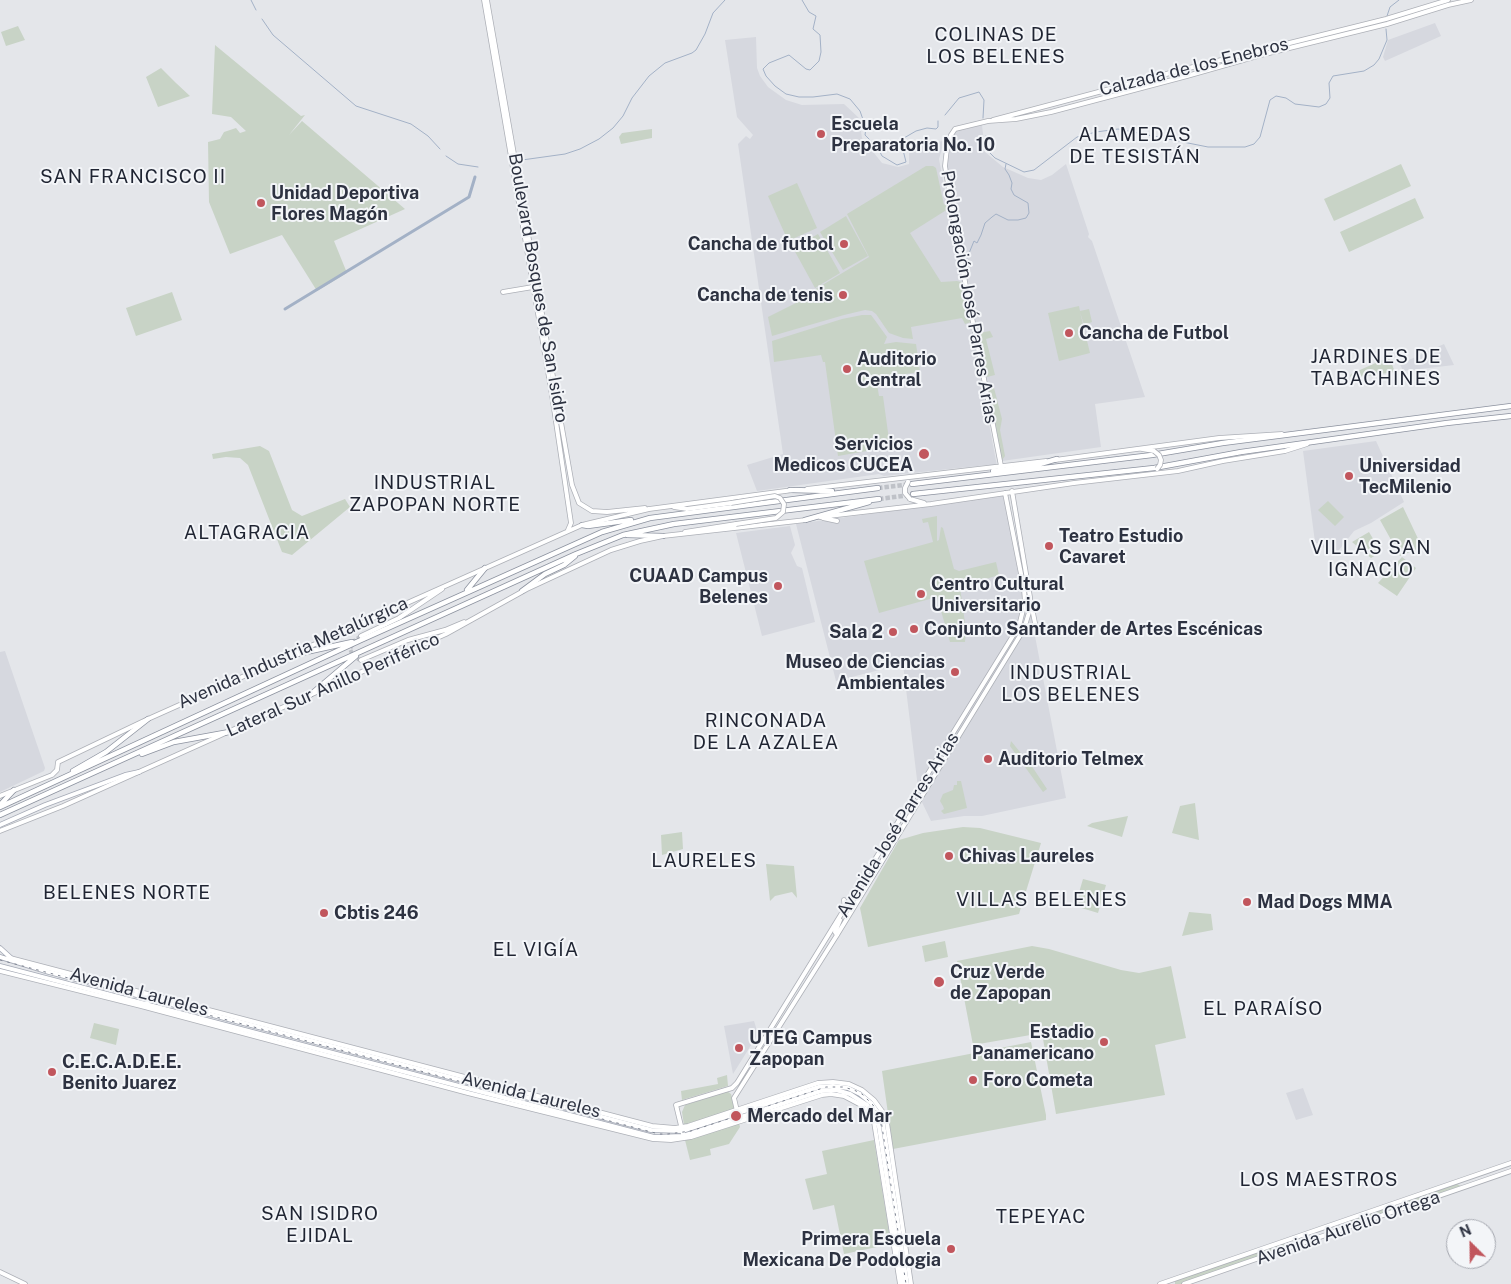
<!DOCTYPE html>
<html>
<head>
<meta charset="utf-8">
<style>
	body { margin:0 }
	#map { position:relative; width:1511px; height:1284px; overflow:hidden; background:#e4e6ea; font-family:"Public Sans",sans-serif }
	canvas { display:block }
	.north { position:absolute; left:1446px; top:1219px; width:50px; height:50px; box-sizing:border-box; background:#f3f5f8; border:1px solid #a4a7af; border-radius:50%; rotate:337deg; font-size:14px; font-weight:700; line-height:20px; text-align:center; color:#2d3241 }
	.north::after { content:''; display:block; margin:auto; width:18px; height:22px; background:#c1565d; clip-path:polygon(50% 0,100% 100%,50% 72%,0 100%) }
</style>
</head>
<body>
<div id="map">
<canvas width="1511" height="1284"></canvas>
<div class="north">N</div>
</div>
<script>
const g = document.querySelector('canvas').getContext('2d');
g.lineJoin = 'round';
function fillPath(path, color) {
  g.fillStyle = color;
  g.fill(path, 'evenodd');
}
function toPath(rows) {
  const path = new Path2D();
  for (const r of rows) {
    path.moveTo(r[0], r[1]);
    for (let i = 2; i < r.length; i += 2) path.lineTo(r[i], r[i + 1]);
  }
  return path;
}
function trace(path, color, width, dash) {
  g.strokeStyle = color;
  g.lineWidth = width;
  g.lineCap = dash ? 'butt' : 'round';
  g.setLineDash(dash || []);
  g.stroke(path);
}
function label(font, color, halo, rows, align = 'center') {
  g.font = font + ' "Public Sans",sans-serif';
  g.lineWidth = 4;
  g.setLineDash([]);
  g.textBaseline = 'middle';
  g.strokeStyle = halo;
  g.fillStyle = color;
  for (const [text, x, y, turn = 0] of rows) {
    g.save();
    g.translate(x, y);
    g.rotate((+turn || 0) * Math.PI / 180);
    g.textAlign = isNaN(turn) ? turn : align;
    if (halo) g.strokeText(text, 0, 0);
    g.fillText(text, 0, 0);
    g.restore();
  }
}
const built = toPath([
	[1435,23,1441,36,1385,61,1383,57,1388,40],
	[756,37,757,68,760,76,768,87,786,100,802,105,844,104,859,118,862,138,882,163,898,167,909,164,909,150,913,146,926,143,944,141,939,159,997,466,987,465,884,476,879,474,757,491,747,465,783,454,738,144,746,136,750,139,753,135,737,117,725,40],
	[982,125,985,152,1003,167,1028,178,1041,180,1052,175,1066,164,1089,234,1088,237,1092,241,1145,397,1095,404,1101,447,1002,461,946,166,946,155,954,131],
	[1444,344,1454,365,1403,371,1400,364],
	[1376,441,1404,502,1371,523,1354,531,1335,555,1315,542,1303,451],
	[1008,495,1066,798,982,816,964,816,931,821,919,796,903,664,836,681,796,524],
	[790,526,795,545,791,553,792,555,797,566,802,568,815,622,762,636,736,533],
	[5,651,45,768,44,771,0,792,0,652],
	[754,1021,758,1034,733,1074,724,1026],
	[1303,1088,1313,1115,1296,1120,1286,1093]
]);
const green = toPath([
	[18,26,25,40,6,46,1,32],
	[215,45,301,116,305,115,289,135,302,121,405,209,334,241,347,273,317,291,282,235,230,254,209,202,208,142,220,139,224,132,236,128,240,133,246,131,231,117,212,114],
	[161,68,176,83,190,96,158,107,146,77],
	[652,129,652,138,621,144,619,137,622,133],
	[1401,164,1411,186,1334,221,1324,199],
	[926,166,933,166,936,168,944,205,947,203,948,209,910,233,941,282,957,281,964,283,971,322,965,324,962,318,911,327,913,339,903,338,889,333,876,314,872,311,865,310,844,315,772,336,768,317,810,296,814,290,869,257,847,214],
	[797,183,817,228,788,241,768,196],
	[1415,198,1424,218,1349,252,1340,232],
	[846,216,868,256,843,270,820,232],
	[818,234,840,273,815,288,793,248],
	[172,292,182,320,136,336,126,308],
	[1079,306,1080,311,1089,309,1092,322,1084,325,1080,312,1090,353,1059,361,1048,313],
	[862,315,871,315,874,319,887,337,884,344,896,342,916,344,920,372,876,378,879,396,883,396,890,447,838,456,825,362,823,362,821,355,774,362,772,341,842,319],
	[990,331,993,337,986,339,995,375,987,377,979,333],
	[1389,357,1395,372,1352,378,1350,376,1351,374],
	[993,384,1002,419,1000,430,1005,456,1002,460,988,385],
	[260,446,269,451,292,510,302,516,345,499,350,507,292,555,282,552,248,465,240,458,226,457,213,459,212,454],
	[1328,501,1344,517,1335,526,1318,510],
	[1403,507,1422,547,1400,556,1380,520],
	[937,516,937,541,939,540,941,527,943,528,954,569,959,571,996,562,999,575,960,587,966,630,965,642,950,642,937,597,879,613,864,561,933,542,928,522,923,523,922,519],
	[1369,532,1381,552,1371,558,1352,542],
	[1402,557,1416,568,1397,596,1378,583],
	[1011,741,1033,768,1047,789,1043,792,1010,746],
	[957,781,961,781,967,808,944,814,941,811,944,809,943,806,940,801,943,794,953,790,954,785,957,785],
	[1195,803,1199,840,1172,833,1180,806],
	[1128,816,1122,837,1087,826,1092,823],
	[963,827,980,828,1041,843,1019,914,868,947,860,908,899,840,923,833],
	[682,832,683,849,662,855,661,835],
	[766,864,794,866,797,898,792,892,775,896,770,901],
	[1083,879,1106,885,1098,913,1075,906],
	[1189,912,1211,914,1213,930,1182,936],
	[945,941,948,957,925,962,922,946],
	[1032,946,1049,949,1121,970,1139,973,1171,966,1186,1038,1155,1045,1165,1095,1056,1114,1042,1033,973,1045,957,961],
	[94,1023,119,1029,116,1045,90,1038],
	[1031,1042,1046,1115,1046,1120,893,1149,882,1071],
	[727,1075,728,1086,682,1100,681,1091,718,1084,717,1078],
	[727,1091,731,1094,735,1107,734,1109,684,1125,682,1112,685,1105],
	[739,1123,740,1127,729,1144,710,1149,711,1155,690,1160,685,1140],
	[874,1140,891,1244,844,1254,834,1205,813,1210,805,1179,827,1174,822,1151],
	[1457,1184,1461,1186,1348,1226,1348,1221],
	[1284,1243,1287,1248,1184,1284,1175,1284,1175,1280]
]);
const stream = toPath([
	[251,0,256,10],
	[802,0,809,12,816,16,813,29,820,35,821,52,819,61,810,70,806,69,789,55,769,63,763,69,766,76,775,86,786,94,799,97,813,97,837,94,850,99,860,111,866,128,865,135,878,148,882,156,897,165,906,162,902,146,904,138,916,131,927,128,936,129,938,127,938,121],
	[1387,16,1390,7,1399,0],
	[262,19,273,35,356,106,411,124,428,136,440,149],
	[945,115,959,98,979,92,984,100,983,118],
	[986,136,988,151,995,158,1024,172,1034,170,1077,137,1096,132,1118,129,1208,147,1245,147,1254,144,1260,137,1270,100,1276,96,1286,98,1295,104,1319,107,1326,104,1330,98,1329,83,1333,76,1364,71,1374,65,1379,59,1387,40,1386,29],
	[446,156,458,164,478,167],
	[522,160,565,154,580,149,599,139,613,128,623,116,632,98,649,76,665,63,692,53,696,50,705,34,713,13,725,0],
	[965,263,974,241,977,243,981,235,985,223,992,217,996,214,1008,220,1018,220,1026,218,1029,213,1028,203,1014,195,1011,189,1012,183,1009,175,1005,169,1006,164]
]);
const canal = toPath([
	[285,309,469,197,475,177]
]);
const secondaryTunnel = toPath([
	[361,660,354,658,350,649,354,641,361,636]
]);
const highwayTunnel = toPath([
	[878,488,912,484],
	[879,499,910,495]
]);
const secondary = toPath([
	[484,0,552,395,571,523,568,530],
	[487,0,572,485,579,503,592,511,607,512,645,508],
	[993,120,1185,69,1386,19,1448,0],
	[503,292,533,287],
	[1142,449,1154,451],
	[1055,460,1219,438,1282,434],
	[1001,466,961,261,945,166,947,148,951,135,955,129,988,121,1016,119,1051,112,1187,76,1261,55,1387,24,1448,5,1471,0],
	[807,489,1046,461],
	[910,499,924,503],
	[674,507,687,509,731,503],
	[820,517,931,504,1074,483,1178,471,1223,461,1285,451,1307,444],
	[823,518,837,521],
	[685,532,736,524],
	[1031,603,1037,633],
	[361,636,399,618,442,589],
	[295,653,582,525,649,509,793,490],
	[361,660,408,640,445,630,464,622],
	[0,796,52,775,57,770,58,762,148,719,289,656],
	[0,831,63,806,446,634,527,589,611,550,640,541,663,536,806,520],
	[844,900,845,910],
	[837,935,835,932,840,920],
	[10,958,652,1126,675,1128,688,1126,818,1083,833,1082,849,1084,862,1090,874,1100,882,1111,887,1123,911,1284],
	[0,971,141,1006,468,1093,653,1139,671,1140,691,1137,822,1095,831,1094,844,1096,861,1105,870,1113,874,1122,900,1284],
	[737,1111,734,1098,837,935,1024,629,1030,609,1030,597,1012,491],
	[684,1138,676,1105,732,1088,737,1083,1019,626,1025,602,1024,589,1005,493],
	[0,1272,25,1284],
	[1160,1284,1511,1163],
	[1184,1284,1511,1171]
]);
const primary = toPath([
	[0,825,45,805,125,775,139,772],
	[0,948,11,958],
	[0,957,49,972,651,1130,682,1131,819,1087,833,1086,848,1088,860,1094,871,1103,878,1113,883,1124,907,1284],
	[0,966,654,1137,683,1136,821,1091,836,1090,850,1094,867,1105,875,1116,879,1127,903,1284],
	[146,1007,150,994]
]);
const highway = toPath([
	[993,471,1033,466,1057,459],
	[912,484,1152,455,1223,443,1511,406],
	[790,490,832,491],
	[913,494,1154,468,1241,452,1447,423,1511,416],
	[805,520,869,502],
	[582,525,588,526,631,520],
	[627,535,663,536],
	[467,590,485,568],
	[522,591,545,574,564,565,575,556],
	[288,656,352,642],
	[310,695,356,656],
	[142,754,174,742,229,732],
	[73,771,106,752,148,719],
	[0,805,14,790],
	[0,807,361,640,602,532,650,518,878,488],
	[0,815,576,554,623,535,674,524,879,499]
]);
const rail = toPath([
	[0,960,659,1134,668,1134,691,1131,826,1087,843,1087,854,1090,862,1094,873,1105,881,1120,906,1284]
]);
const secondaryBridge = toPath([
	[1154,451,1159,455,1161,460,1160,465,1157,469],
	[908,482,905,488,905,493,910,499],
	[731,503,775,496,780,498,784,504,783,512,776,518,736,524]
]);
const markers = [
	[821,134,5,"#c1565d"],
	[261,203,5,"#c1565d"],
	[844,244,5,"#c1565d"],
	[843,295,5,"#c1565d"],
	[1069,333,5,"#c1565d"],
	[847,369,5,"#c1565d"],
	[924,454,6,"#c1565d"],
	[1349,476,5,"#c1565d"],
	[1049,546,5,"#c1565d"],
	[778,586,5,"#c1565d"],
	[921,594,5,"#c1565d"],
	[914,629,5,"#c1565d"],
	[893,632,5,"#c1565d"],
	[955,672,5,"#c1565d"],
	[988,759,5,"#c1565d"],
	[949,856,5,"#c1565d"],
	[1247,902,5,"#c1565d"],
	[324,913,5,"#c1565d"],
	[939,982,6,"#c1565d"],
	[1104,1042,5,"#c1565d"],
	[739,1048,5,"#c1565d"],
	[52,1072,5,"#c1565d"],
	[973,1080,5,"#c1565d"],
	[736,1116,6,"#c1565d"],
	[951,1249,5,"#c1565d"]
];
const streetNames = [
	["Calzada de los Enebros",1194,67,-14],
	["Boulevard Bosques de San Isidro",538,288,80],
	["Prolongación José Parres Arias",969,297,80],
	["Avenida Industria Metalúrgica",293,653,-24],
	["Lateral Sur Anillo Periférico",333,685,-24],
	["Avenida José Parres Arias",898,825,-58],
	["Avenida Laureles",139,992,15],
	["Avenida Laureles",531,1095,14],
	["Avenida Aurelio Ortega",1348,1228,-19]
];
const poiNames = [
	["Escuela",831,124],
	["Preparatoria No. 10",831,145],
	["Unidad Deportiva",271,193],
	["Flores Magón",271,214],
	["Cancha de futbol",834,244,"right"],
	["Cancha de tenis",833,295,"right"],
	["Cancha de Futbol",1079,333],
	["Auditorio",857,359],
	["Central",857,380],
	["Servicios",913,444,"right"],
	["Medicos CUCEA",913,465,"right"],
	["Universidad",1359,466],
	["TecMilenio",1359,487],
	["Teatro Estudio",1059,536],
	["Cavaret",1059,557],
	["CUAAD Campus",768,576,"right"],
	["Belenes",768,597,"right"],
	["Centro Cultural",931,584],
	["Universitario",931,605],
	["Conjunto Santander de Artes Escénicas",924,629],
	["Sala 2",883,632,"right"],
	["Museo de Ciencias",945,662,"right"],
	["Ambientales",945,683,"right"],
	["Auditorio Telmex",998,759],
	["Chivas Laureles",959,856],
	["Mad Dogs MMA",1257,902],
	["Cbtis 246",334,913],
	["Cruz Verde",950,972],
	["de Zapopan",950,993],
	["Estadio",1094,1032,"right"],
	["Panamericano",1094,1053,"right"],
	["UTEG Campus",749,1038],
	["Zapopan",749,1059],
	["C.E.C.A.D.E.E.",62,1062],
	["Benito Juarez",62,1083],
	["Foro Cometa",983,1080],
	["Mercado del Mar",747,1116],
	["Primera Escuela",941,1239,"right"],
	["Mexicana De Podologia",941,1260,"right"]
];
const neighbourhoodNames = [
	["COLINAS DE",996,35],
	["LOS BELENES",996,57],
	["ALAMEDAS",1135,135],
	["DE TESISTÁN",1135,157],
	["SAN FRANCISCO II",133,177],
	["JARDINES DE",1376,357],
	["TABACHINES",1376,379],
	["INDUSTRIAL",435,483],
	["ZAPOPAN NORTE",435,505],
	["ALTAGRACIA",247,533],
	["VILLAS SAN",1371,548],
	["IGNACIO",1371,570],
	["INDUSTRIAL",1071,673],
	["LOS BELENES",1071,695],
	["RINCONADA",766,721],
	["DE LA AZALEA",766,743],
	["LAURELES",704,861],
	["BELENES NORTE",127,893],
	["VILLAS BELENES",1042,900],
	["EL VIGÍA",536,950],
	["EL PARAÍSO",1263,1009],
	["LOS MAESTROS",1319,1180],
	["SAN ISIDRO",320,1214],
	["EJIDAL",320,1236],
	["TEPEYAC",1041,1217]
];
fillPath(built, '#d6d8df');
fillPath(green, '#c8d3c6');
trace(stream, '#a3b1c6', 1);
trace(canal, '#a3b1c6', 3);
trace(secondaryTunnel, '#bfc2c8', 4, [4, 2]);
trace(highwayTunnel, '#bfc2c8', 4.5, [4.5, 2]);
trace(secondary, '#adb0b7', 5.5);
trace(primary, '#a4a9b5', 5.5);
trace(highway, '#8c929f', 6);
trace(secondary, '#fff', 4);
trace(primary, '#fff', 4);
trace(highway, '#fff', 4.5);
trace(rail, '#7e8492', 1, [2.5, 5]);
trace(secondaryBridge, '#adb0b7', 5.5, []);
trace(secondaryBridge, '#fff', 4);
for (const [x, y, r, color] of markers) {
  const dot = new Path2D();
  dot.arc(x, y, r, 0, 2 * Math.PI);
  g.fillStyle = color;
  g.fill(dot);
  trace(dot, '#f3f5f8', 2);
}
label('18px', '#2d3241', '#f3f5f8', streetNames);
label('bold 18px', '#2d3241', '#f3f5f8', poiNames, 'left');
g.letterSpacing = '1px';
label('19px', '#1f2432', '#f3f5f8', neighbourhoodNames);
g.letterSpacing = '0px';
</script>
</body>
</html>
